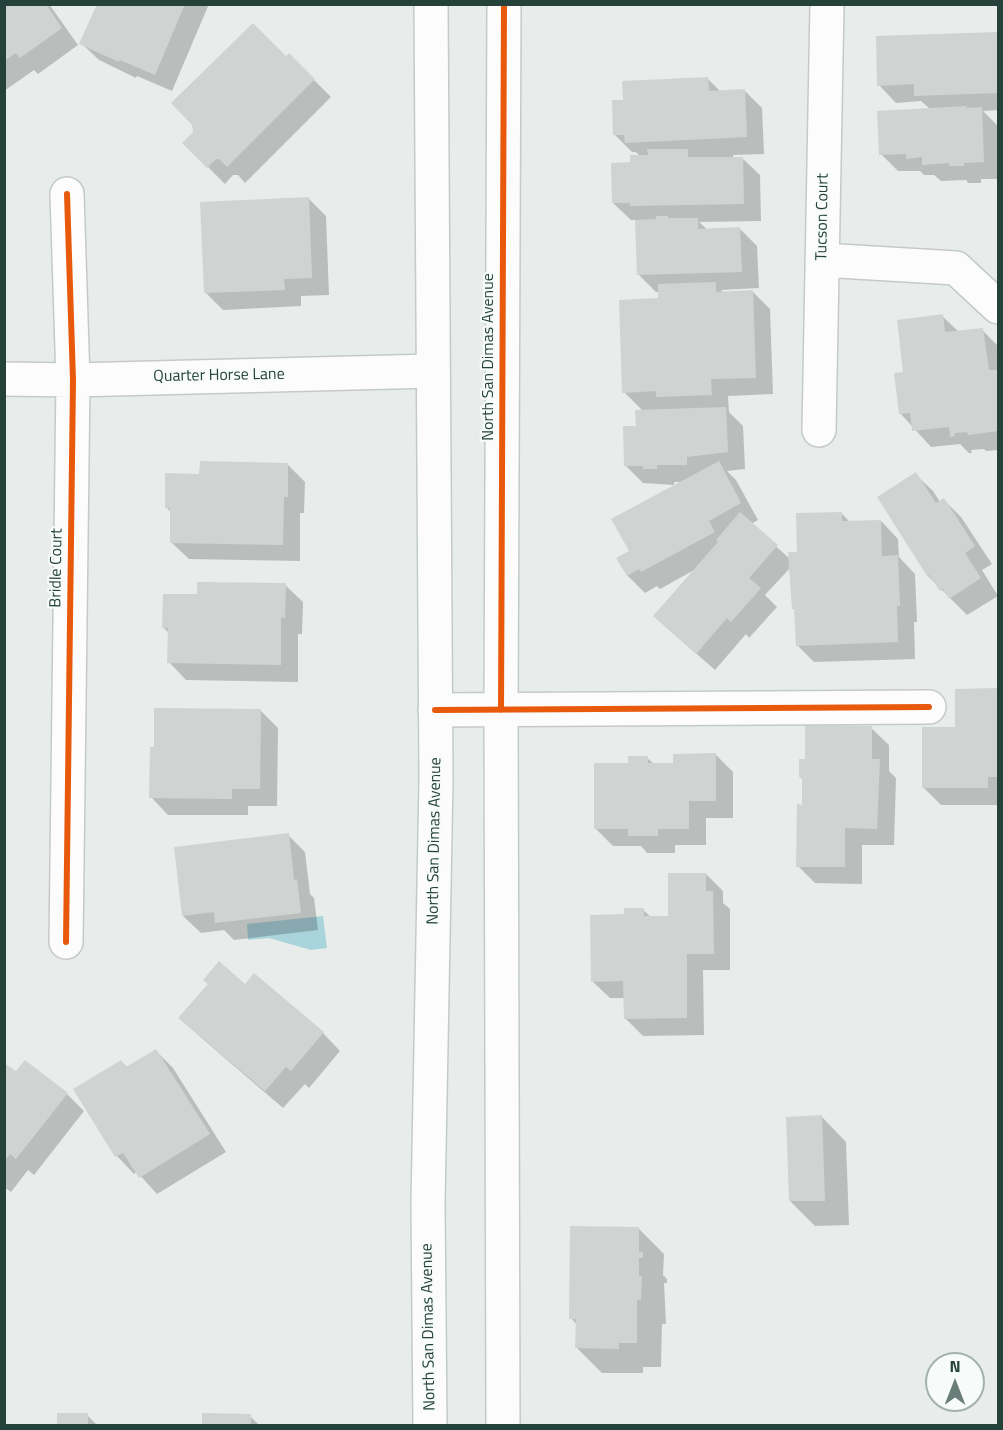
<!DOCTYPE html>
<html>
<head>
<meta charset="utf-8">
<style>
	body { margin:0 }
	#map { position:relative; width:1003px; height:1430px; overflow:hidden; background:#e8edeb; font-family:"Titillium Web",sans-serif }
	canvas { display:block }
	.frame { position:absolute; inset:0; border:6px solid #24423a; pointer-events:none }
	.north { position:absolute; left:925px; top:1352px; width:60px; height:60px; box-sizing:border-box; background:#f7fbf9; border:2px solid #a3b1ad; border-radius:50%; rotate:0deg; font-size:16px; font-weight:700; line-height:24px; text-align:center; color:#24423a }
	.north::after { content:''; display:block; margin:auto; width:21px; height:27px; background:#697e78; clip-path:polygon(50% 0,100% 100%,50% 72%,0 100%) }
</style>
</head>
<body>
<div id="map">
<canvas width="1003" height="1430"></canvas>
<div class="frame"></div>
<div class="north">N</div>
</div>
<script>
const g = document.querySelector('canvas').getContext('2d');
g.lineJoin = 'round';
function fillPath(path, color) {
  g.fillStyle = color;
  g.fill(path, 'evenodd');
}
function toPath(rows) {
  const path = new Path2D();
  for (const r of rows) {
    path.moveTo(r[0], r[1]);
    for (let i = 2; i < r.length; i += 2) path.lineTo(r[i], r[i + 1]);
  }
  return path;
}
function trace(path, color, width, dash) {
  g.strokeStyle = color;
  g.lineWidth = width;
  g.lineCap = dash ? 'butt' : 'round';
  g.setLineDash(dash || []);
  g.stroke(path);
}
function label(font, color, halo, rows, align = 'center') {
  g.font = font + ' "Titillium Web",sans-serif';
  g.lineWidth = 4.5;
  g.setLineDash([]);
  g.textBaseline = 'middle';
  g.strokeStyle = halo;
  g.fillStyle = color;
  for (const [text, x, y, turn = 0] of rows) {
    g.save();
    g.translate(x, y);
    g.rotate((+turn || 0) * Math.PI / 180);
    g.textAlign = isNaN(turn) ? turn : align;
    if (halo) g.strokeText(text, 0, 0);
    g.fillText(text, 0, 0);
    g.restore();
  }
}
const water = toPath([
	[323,916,327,948,311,950,269,938,248,940,247,924]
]);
const shadow = toPath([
	[4,4,49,4,78,45,38,74,34,70,4,91],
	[98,4,209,4,172,91,137,76,136,78,99,60,81,43],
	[997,33,998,35,998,110,983,111,998,126,998,179,981,179,981,183,968,183,966,180,941,181,934,175,924,175,920,171,898,171,881,154,930,109,921,101,896,103,879,85],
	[289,55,331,97,245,183,238,175,233,175,225,184,184,143,194,133,194,125],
	[708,79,721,92,745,91,762,108,764,154,733,155,733,158,742,158,760,175,761,221,699,222,708,230,740,229,757,246,759,288,721,290,724,293,753,292,770,309,773,394,728,396,729,412,743,426,745,469,727,471,736,480,758,520,751,524,790,559,841,513,850,522,881,521,898,539,899,557,915,574,917,622,914,622,915,659,814,662,797,645,796,611,793,608,791,567,765,595,777,607,749,638,746,634,715,670,673,633,696,569,660,589,657,586,645,593,628,576,618,558,631,552,683,482,674,482,674,485,643,483,625,465,643,411,624,392,660,300,660,292,656,292,638,274,636,220,631,220,613,203,631,163,641,157,636,152,632,152,615,135,625,102],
	[309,199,326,216,329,295,301,296,301,306,223,310,205,292],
	[942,316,959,332,982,330,998,346,998,450,986,451,984,449,971,450,972,453,969,453,960,444,931,447,900,413,905,373],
	[287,464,305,482,304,513,300,513,300,561,189,559,171,542,172,513,166,507,200,476],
	[915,474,933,491,940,502,944,500,961,517,992,564,982,570,998,596,967,615,928,576,879,498],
	[285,585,303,602,302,634,298,634,298,682,186,680,169,662,169,633,164,628,199,596],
	[956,690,998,690,998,805,941,805,923,787,956,728],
	[260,710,278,728,277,806,248,806,248,815,168,815,151,797],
	[871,728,889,745,889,771,896,778,894,845,862,845,862,884,815,883,798,866,803,806,804,780,800,777,806,761],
	[716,755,733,772,733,818,706,818,706,845,675,845,675,853,647,853,641,846,613,846,596,829,630,764,647,758,654,764,674,764],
	[288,835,305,852,310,894,314,898,318,930,234,940,224,930,201,933,183,916],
	[706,874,723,891,723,903,730,909,730,970,703,970,704,1035,643,1036,625,1018,625,998,610,998,592,981,625,916,643,910,651,917,670,917],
	[254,975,323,1033,340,1051,309,1088,305,1084,283,1108,198,1035,181,1018,246,986],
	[156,1051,173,1068,226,1152,157,1194,137,1172,134,1174,117,1156,75,1090,121,1061,128,1068],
	[4,1065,16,1074,67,1094,84,1111,34,1175,28,1170,11,1192,4,1187],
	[822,1117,846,1142,849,1225,815,1226,790,1201],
	[639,1229,664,1254,663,1275,667,1279,667,1283,664,1283,666,1324,662,1324,661,1367,643,1367,643,1373,602,1373,577,1348,577,1325,571,1318],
	[87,1415,98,1426,58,1426],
	[250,1416,260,1426,204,1426]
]);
const building = toPath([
	[4,4,46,4,62,28,20,58,16,53,4,61],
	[97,4,185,4,155,75,120,60,119,62,79,44],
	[253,23,286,56,289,53,315,79,227,167,219,159,216,159,207,168,182,143,193,132,192,125,171,103],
	[998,32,998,93,914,96,914,84,877,86,876,36],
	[708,77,709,91,745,89,747,137,625,143,624,135,613,135,612,100,623,100,622,81],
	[967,106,967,108,982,107,984,162,964,163,964,166,949,166,949,163,922,165,922,157,906,159,906,154,879,155,877,111],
	[647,149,688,149,688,157,743,157,744,204,630,206,630,203,612,203,611,163,630,162,630,155,648,155],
	[309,197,312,278,284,279,285,290,204,293,200,202],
	[656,216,668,216,668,218,698,218,698,229,740,227,742,272,637,275,635,220,656,219],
	[716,282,716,292,753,290,756,378,711,379,712,395,656,397,656,391,622,393,619,300,658,298,658,284],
	[943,314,945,332,983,328,989,370,998,370,998,431,968,435,967,432,955,433,955,436,950,437,949,427,912,431,910,413,899,414,894,373,903,372,897,320],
	[726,407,728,452,687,457,687,465,657,465,657,469,643,469,643,466,624,466,623,426,636,426,635,410],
	[200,461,288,463,288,497,284,497,283,545,170,543,170,508,165,508,165,473,199,474],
	[719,461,741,503,709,521,715,532,641,572,639,569,627,576,616,558,629,551,611,519],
	[916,472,936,503,944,498,975,546,965,553,981,578,949,599,943,589,940,591,929,575,927,576,877,497],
	[740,512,778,545,749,578,761,588,731,622,727,618,696,654,653,616,718,542,716,540],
	[842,512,842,521,881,520,882,556,898,555,900,606,897,606,898,642,796,646,794,609,792,609,788,552,797,552,796,513],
	[197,582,286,583,285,618,281,617,281,665,167,663,168,628,162,628,163,594,197,594],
	[998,688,998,777,988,777,988,788,922,788,922,727,955,727,955,689],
	[154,708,261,709,260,789,232,789,232,799,149,798,150,747,154,747],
	[805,725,872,726,872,759,880,759,877,829,845,828,845,867,796,867,797,804,802,805,802,777,799,777,799,759,805,759],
	[716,753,716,801,689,801,689,829,658,829,658,836,628,836,628,829,594,829,594,763,628,763,628,756,648,756,648,763,673,763,673,754],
	[289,833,294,880,297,879,301,913,215,923,214,912,182,916,174,847],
	[668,873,706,873,706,891,713,891,714,954,687,954,687,1018,624,1019,623,981,591,982,590,915,624,914,624,908,644,908,644,916,668,916],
	[219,961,245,984,254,973,324,1032,291,1071,286,1067,265,1091,178,1018,208,984,203,980],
	[156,1049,210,1134,139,1178,123,1153,115,1157,73,1089,121,1060,126,1067],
	[25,1060,68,1093,16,1159,10,1154,4,1161,4,1063,16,1071],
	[822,1115,825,1201,789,1201,786,1117],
	[570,1226,639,1227,639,1252,643,1252,643,1258,639,1258,639,1276,642,1276,641,1300,637,1300,637,1343,619,1343,619,1349,575,1348,576,1319,569,1319],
	[57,1413,88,1413,88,1426,57,1426],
	[202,1413,251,1414,251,1426,202,1426]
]);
const minor = toPath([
	[822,260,956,268,998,307],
	[4,379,73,380,433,371],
	[819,430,827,4],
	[435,710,929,707],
	[66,942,73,380,67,194]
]);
const secondary = toPath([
	[430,1426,428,1203,436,780,431,4],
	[503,1426,501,710,504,4]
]);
const cycleway = toPath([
	[435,710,929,707],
	[501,710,504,4],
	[66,942,73,380,67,194]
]);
const streetNames = [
	["Tucson Court",823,217,-89],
	["North San Dimas Avenue",489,357,-90],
	["Quarter Horse Lane",219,376,-1],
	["Bridle Court",57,568,-89],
	["North San Dimas Avenue",435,841,-89],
	["North San Dimas Avenue",429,1327,-91]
];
fillPath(water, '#a9d4db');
fillPath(shadow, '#0003');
fillPath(building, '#cfd4d2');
trace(minor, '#c5cac8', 36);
trace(secondary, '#c3cbc8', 36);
trace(minor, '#fcfcfc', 33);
trace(secondary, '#fcfcfc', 33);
trace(cycleway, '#e8590c', 6);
label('16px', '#24423a', '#f7fbf9', streetNames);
</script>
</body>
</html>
